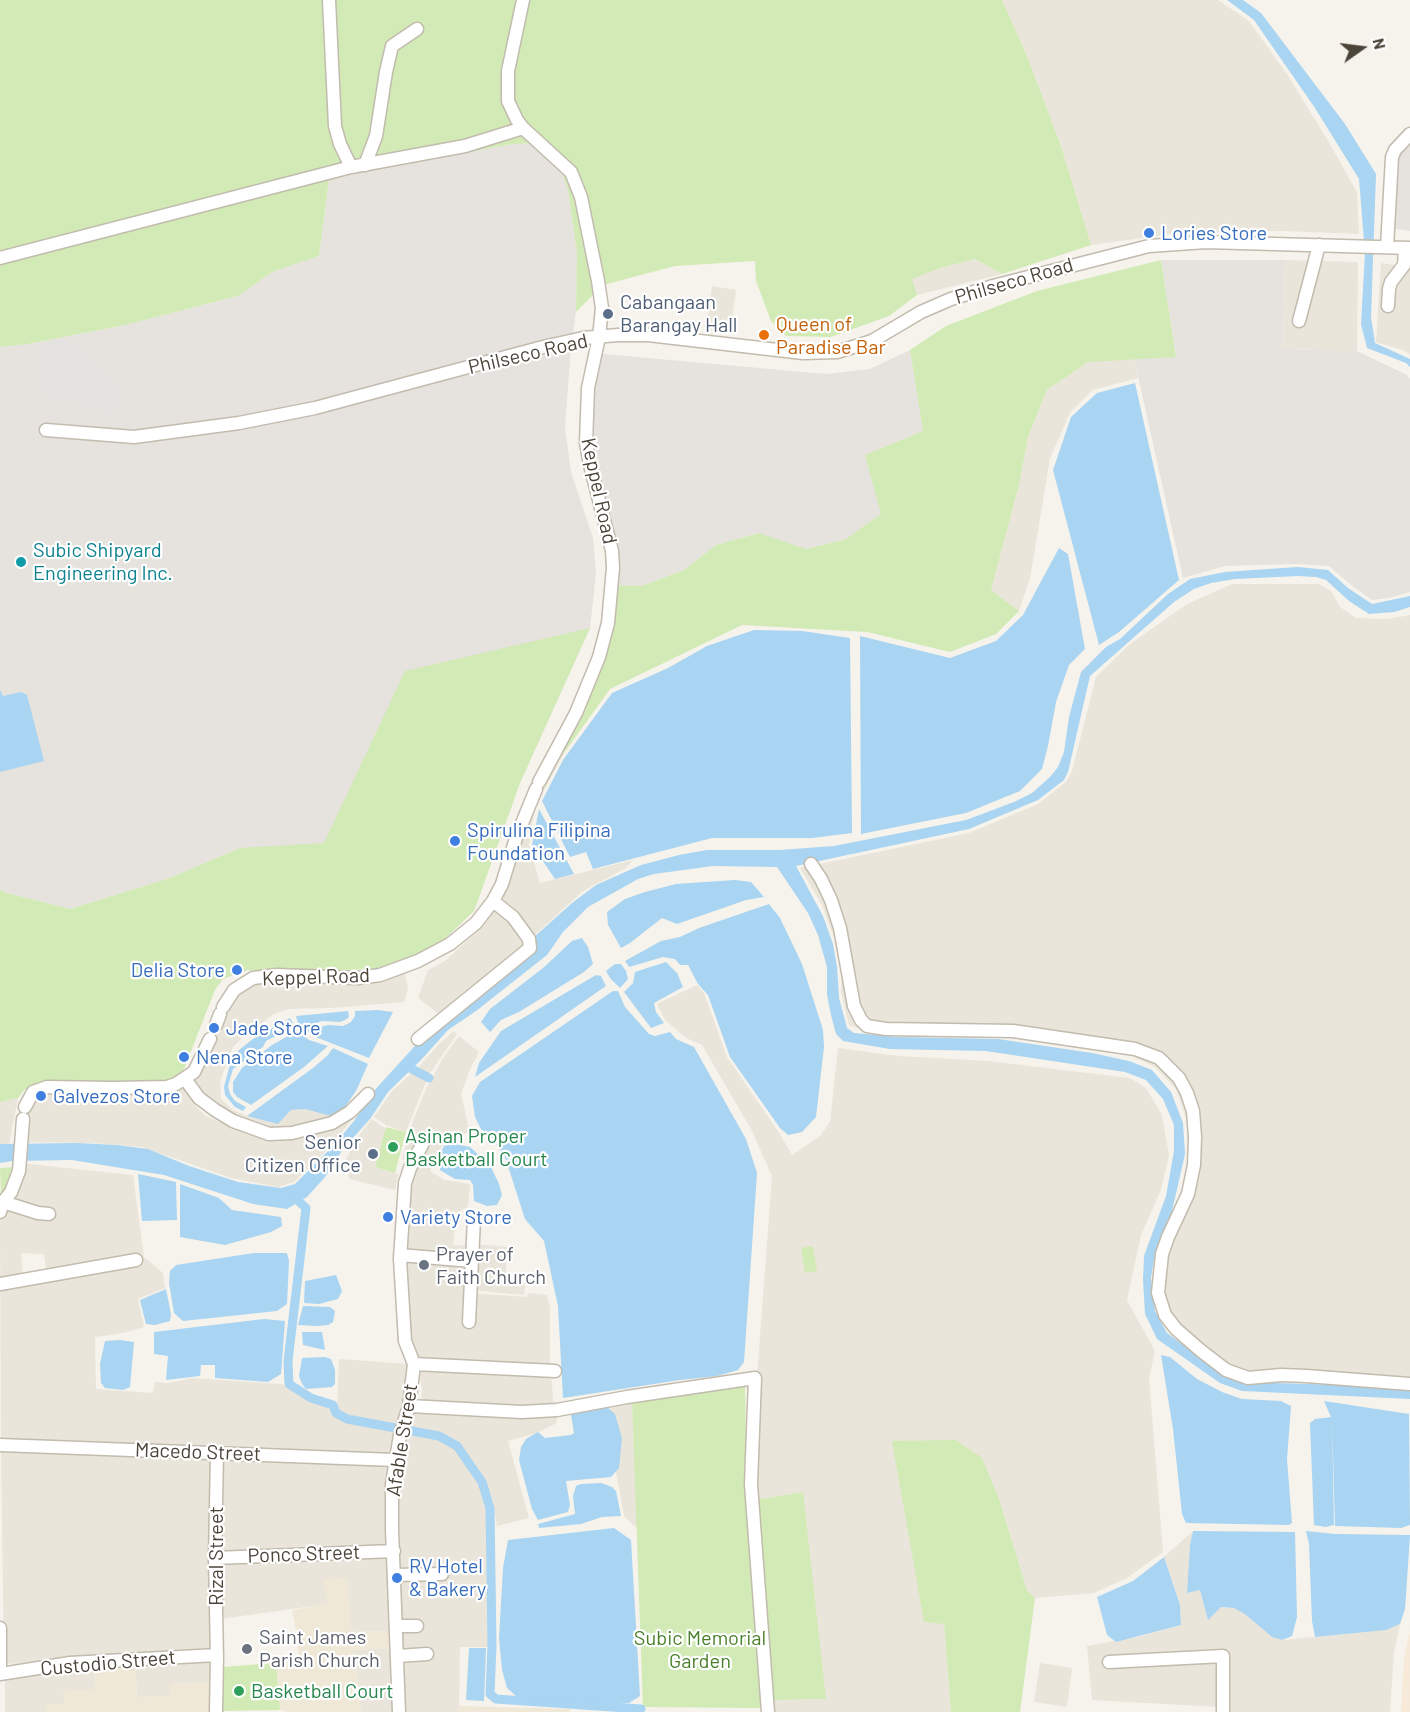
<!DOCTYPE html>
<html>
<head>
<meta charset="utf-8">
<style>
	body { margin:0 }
	#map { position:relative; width:1410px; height:1712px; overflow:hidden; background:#f6f3ec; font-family:Barlow,sans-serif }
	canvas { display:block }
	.north { position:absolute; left:1332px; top:18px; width:60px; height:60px; -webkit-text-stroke:4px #fff; paint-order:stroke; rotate:76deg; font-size:16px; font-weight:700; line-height:24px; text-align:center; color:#4b4439 }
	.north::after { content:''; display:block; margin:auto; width:21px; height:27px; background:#4b4439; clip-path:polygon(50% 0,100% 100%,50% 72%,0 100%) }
</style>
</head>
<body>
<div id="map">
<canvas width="1410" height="1712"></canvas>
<div class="north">N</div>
</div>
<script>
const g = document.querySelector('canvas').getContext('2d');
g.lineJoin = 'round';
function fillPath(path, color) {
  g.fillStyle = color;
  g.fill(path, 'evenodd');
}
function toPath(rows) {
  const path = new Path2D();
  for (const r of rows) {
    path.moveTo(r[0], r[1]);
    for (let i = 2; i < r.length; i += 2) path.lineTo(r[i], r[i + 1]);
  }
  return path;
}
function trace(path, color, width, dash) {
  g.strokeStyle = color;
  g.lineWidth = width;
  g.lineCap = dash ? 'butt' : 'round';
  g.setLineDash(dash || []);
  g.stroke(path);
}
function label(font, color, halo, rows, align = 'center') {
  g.font = font + ' Barlow,sans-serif';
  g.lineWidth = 4.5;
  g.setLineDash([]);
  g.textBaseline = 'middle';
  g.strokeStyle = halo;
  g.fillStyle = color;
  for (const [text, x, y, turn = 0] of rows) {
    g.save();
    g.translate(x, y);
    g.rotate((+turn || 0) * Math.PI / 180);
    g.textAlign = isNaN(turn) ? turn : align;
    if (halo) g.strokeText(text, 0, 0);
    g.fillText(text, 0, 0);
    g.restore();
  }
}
const residential = toPath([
	[1002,0,1218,0,1249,21,1287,74,1327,139,1357,192,1359,234,1283,231,1179,233,1091,245,1061,146,1027,56],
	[975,259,1002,274,917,295,911,279,940,268],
	[1284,260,1358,262,1357,351,1282,349],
	[1381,263,1410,267,1410,355,1403,350,1376,342],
	[712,286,736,290,730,333,706,330],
	[1134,358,1138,378,1093,390,1071,411,1050,458,1030,578,1019,611,991,590,1019,485,1028,437,1047,390,1088,362],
	[1232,584,1319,584,1332,592,1340,607,1356,618,1387,619,1410,615,1410,1383,1225,1372,1168,1330,1157,1311,1155,1278,1177,1214,1189,1155,1188,1124,1176,1089,1155,1067,1130,1055,1003,1035,869,1032,849,1025,841,992,842,969,836,943,822,905,800,868,969,833,1038,804,1066,782,1072,771,1096,677,1130,644,1187,604],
	[548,752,564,753,535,807,529,845,540,883,633,860,626,868,583,891,506,961,461,994,440,1015,418,998,428,970,445,961,486,923,501,901,519,822,530,791],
	[405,974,408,989,404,1002,332,1008,288,1009,274,1014,244,1036,233,1047,220,1081,221,1099,233,1110,247,1116,278,1124,291,1110,305,1109,338,1118,278,1134,212,1107,190,1081,196,1070,222,1005,248,985,274,982,354,982,388,978],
	[697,985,704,993,727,1057,780,1134,792,1155,820,1136,830,1122,838,1048,898,1056,988,1061,1130,1078,1146,1088,1162,1115,1169,1155,1161,1190,1141,1235,1127,1300,1155,1351,1149,1378,1163,1552,1127,1578,1094,1593,1035,1598,1027,1590,999,1499,944,1624,951,1712,771,1712,774,1700,825,1699,802,1492,754,1500,753,1429,772,1176,751,1129,702,1045,686,1038,665,1020,657,1004],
	[454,1031,457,1034,428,1076,417,1069,438,1045],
	[459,1036,479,1052,470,1069,461,1094,470,1133,458,1134,443,1144,430,1171,444,1180,470,1184,468,1207,458,1212,446,1212,444,1222,455,1224,453,1245,468,1246,467,1261,402,1256,412,1161,402,1159,414,1118,426,1089,443,1058],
	[413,1072,427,1079,406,1132,386,1125,374,1117,392,1091],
	[185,1085,197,1108,206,1116,244,1133,274,1140,288,1137,355,1115,332,1145,294,1182,278,1187,231,1178,142,1147,93,1143,20,1142,21,1115,27,1099,34,1094],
	[18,1098,9,1144,0,1144,0,1102],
	[372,1119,386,1129,375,1167,398,1174,395,1190,349,1179,346,1159,362,1131],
	[20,1163,133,1175,144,1257,163,1273,165,1288,138,1299,144,1327,123,1333,95,1337,96,1389,153,1393,155,1382,169,1383,192,1378,282,1384,302,1396,332,1406,334,1414,340,1419,396,1429,391,1455,314,1450,1,1442,0,1223,2,1212],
	[21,1253,44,1254,47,1273,23,1278],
	[474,1244,508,1247,505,1282,525,1285,524,1295,470,1290],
	[405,1261,466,1265,463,1323,467,1323,470,1293,527,1297,528,1293,547,1295,550,1308,550,1370,407,1361],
	[339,1359,409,1364,408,1402,397,1427,348,1418,337,1411],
	[417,1367,551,1374,554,1409,421,1405,422,1388],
	[632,1402,638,1529,624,1516,604,1404],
	[412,1407,556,1412,557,1423,537,1433,508,1441,529,1518,497,1526,492,1498,480,1470,453,1440,430,1431,407,1429],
	[405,1430,432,1435,458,1450,480,1482,488,1509,491,1647,460,1647,459,1712,402,1712,396,1524,399,1455],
	[1,1450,214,1457,212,1653,4,1664],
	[221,1456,391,1464,390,1546,220,1554],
	[1193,1531,1190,1545,1188,1593,1200,1589,1208,1619,1221,1607,1234,1608,1246,1615,1272,1637,1283,1640,1386,1630,1400,1624,1394,1653,1390,1712,1225,1712,1219,1707,1092,1700,1087,1646,1138,1637,1181,1625,1180,1605,1164,1557],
	[389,1556,392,1631,350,1632,347,1578,327,1604,221,1619,218,1560],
	[392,1648,395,1712,361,1712,354,1650],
	[211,1659,211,1683,170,1684,170,1696,137,1697,135,1663],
	[1040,1663,1072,1668,1067,1707,1034,1702],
	[94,1665,95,1689,64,1704,47,1704,46,1712,5,1712,5,1671]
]);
const commercial = toPath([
	[1410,1631,1410,1712,1401,1712,1404,1657]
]);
const industrial = toPath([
	[1410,142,1410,231,1388,228,1394,157],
	[534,143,553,161,563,175,568,190,577,253,576,312,571,347,565,427,571,472,593,538,596,573,590,628,520,783,474,911,374,969,240,848,167,879,70,909,3,892,0,889,0,347,28,344,125,325,238,296,272,272,319,256,329,179,513,144],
	[1161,260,1284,260,1282,349,1357,351,1407,375,1410,379,1410,592,1389,598,1372,600,1351,585,1329,566,1296,564,1225,566,1183,578,1134,358,1176,356],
	[910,350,923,431,865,455,882,514,846,539,806,549,758,533,716,545,684,570,642,586,613,585,591,472,592,353,826,374,870,369]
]);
const education = toPath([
	[347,1578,351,1632,392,1631,392,1648,354,1650,361,1712,289,1712,280,1710,276,1663,299,1661,297,1641,300,1640,298,1631,296,1630,292,1610,327,1604,323,1579],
	[135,1663,137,1697,169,1696,170,1684,211,1683,210,1712,46,1712,46,1704,64,1704,63,1691,95,1689,94,1665],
	[459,1706,570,1709,570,1712,459,1712]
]);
const green = toPath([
	[0,0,1002,0,1027,56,1061,146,1091,245,1002,274,975,259,940,268,912,279,917,295,889,316,831,337,786,336,771,321,756,281,755,261,675,266,603,285,576,312,577,253,568,190,563,175,553,161,534,143,513,144,329,179,319,256,272,272,238,296,125,325,28,344,0,347],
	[1161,260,1176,357,1088,362,1047,390,1028,437,1019,485,991,590,1019,611,996,634,950,652,867,632,742,625,610,689,564,753,548,752,602,651,613,585,642,586,684,570,716,545,759,533,806,549,846,539,881,514,865,455,923,431,910,350,946,326,1037,291],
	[590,628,520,783,474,911,435,948,408,960,374,969,275,972,248,970,223,979,215,990,182,1074,167,1082,44,1085,25,1089,18,1098,0,1102,0,889,3,892,70,909,167,879,240,848,324,843,405,671],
	[386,1127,406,1132,395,1173,375,1167],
	[14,1167,8,1187,1,1196,0,1168],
	[813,1246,817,1271,805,1273,801,1248],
	[745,1385,747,1516,763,1708,643,1707,632,1402],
	[956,1440,982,1458,999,1499,1027,1590,1035,1598,1020,1712,951,1712,944,1624,924,1622,892,1441],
	[803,1492,826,1699,774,1700,754,1500],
	[276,1663,280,1710,221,1711,221,1667]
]);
const parking = toPath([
	[68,338,95,359,127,394,114,420,66,400,44,407,34,347]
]);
const water = toPath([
	[1227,0,1243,0,1261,13,1345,124,1376,174,1371,317,1375,343,1410,359,1410,367,1406,363,1367,348,1361,324,1365,253,1359,179,1315,108,1254,20],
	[1135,383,1179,580,1119,632,1099,645,1053,470,1071,417,1097,393],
	[1059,548,1068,554,1085,649,1069,665,1056,702,1048,746,1042,769,1020,791,966,813,861,834,860,636,950,658,996,641,1023,615],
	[1298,567,1328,570,1348,588,1372,604,1410,596,1410,607,1394,612,1369,614,1349,601,1326,580,1316,577,1298,576,1235,579,1211,583,1194,589,1174,602,1090,676,1068,772,1064,780,1038,800,969,829,796,866,823,916,833,944,837,967,839,998,847,1028,854,1033,897,1037,998,1039,1092,1053,1129,1061,1152,1070,1171,1092,1183,1123,1185,1154,1172,1211,1154,1259,1151,1278,1155,1311,1167,1333,1225,1376,1242,1382,1410,1387,1410,1399,1242,1391,1220,1383,1157,1339,1145,1314,1143,1280,1144,1256,1166,1196,1174,1151,1174,1125,1163,1099,1146,1080,1125,1072,986,1051,890,1049,843,1041,836,1034,831,1015,827,995,827,967,818,935,808,913,777,867,713,866,654,874,638,879,588,907,563,932,547,955,476,1011,448,1030,420,1061,388,1092,370,1119,343,1149,325,1177,307,1197,287,1209,253,1204,164,1175,72,1160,12,1161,0,1163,0,1144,77,1143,117,1145,148,1149,189,1166,238,1182,281,1188,295,1184,333,1146,354,1121,373,1092,423,1037,572,903,596,885,641,865,679,855,707,850,780,850,834,846,966,820,1014,802,1032,793,1050,777,1058,767,1064,752,1069,717,1081,672,1106,647,1120,639,1168,594,1190,579,1225,572],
	[754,630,802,631,850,638,852,833,812,838,712,838,593,869,586,852,570,857,542,801,563,760,612,693,668,668,707,646],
	[0,690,3,696,21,692,27,695,44,761,0,772],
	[539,809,574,874,555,879,532,845],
	[735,880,751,882,764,897,746,900,677,924,662,918,630,943,621,948,608,925,607,912,625,899,645,892,676,884],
	[769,904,780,918,802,964,823,1030,824,1047,816,1117,802,1132,788,1135,780,1128,730,1057,708,995,698,984,688,965,680,965,675,959,663,957,629,967,625,961,661,941,680,937,699,928],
	[582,938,588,947,593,964,584,972,519,1012,501,1020,490,1032,481,1022,490,1009,543,968,572,941],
	[666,962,677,973,683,987,654,1003,656,1012,664,1023,651,1028,624,992,633,983,635,972],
	[615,964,621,964,626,971,628,979,620,988,610,978,606,971],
	[596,975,601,976,606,986,475,1077,479,1063,501,1031],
	[613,991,618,991,625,1007,649,1034,655,1036,670,1032,676,1039,694,1047,746,1139,757,1173,744,1362,738,1370,717,1376,680,1380,563,1398,558,1306,544,1241,525,1219,505,1157,492,1138,481,1129,475,1117,472,1096,480,1082],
	[377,1010,393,1012,369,1058,313,1036,314,1032,321,1027,328,1025,343,1026,351,1022,355,1016,355,1011],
	[348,1011,349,1017,345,1020,340,1022,322,1021,314,1024,308,1033,298,1023,296,1016],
	[290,1018,295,1026,266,1041,263,1047,233,1069,228,1086,230,1094,235,1101,246,1107,243,1111,235,1107,225,1095,224,1087,230,1064,239,1050,253,1039],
	[297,1031,309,1040,328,1046,304,1067,251,1105,237,1097,233,1092,233,1082,242,1068,272,1045],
	[333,1048,368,1064,357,1089,338,1118,305,1109,291,1110,278,1124,247,1116,313,1068,328,1055],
	[451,1143,470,1147,490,1165,499,1184,502,1195,497,1205,487,1206,474,1201,473,1185,470,1180,455,1179,440,1170,440,1154,444,1146],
	[138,1174,176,1182,177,1220,142,1221],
	[180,1184,219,1198,232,1210,281,1217,282,1226,271,1232,225,1245,180,1237],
	[254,1253,287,1253,289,1261,287,1304,277,1311,183,1321,174,1313,169,1283,170,1271,176,1265],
	[336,1275,342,1291,338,1299,319,1304,304,1303,305,1281],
	[166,1289,171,1314,170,1321,155,1325,146,1324,140,1300],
	[303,1306,330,1307,335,1311,333,1322,328,1325,317,1326,298,1325],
	[264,1319,285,1321,281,1374,268,1382,215,1378,215,1365,201,1365,200,1376,166,1380,168,1356,154,1354,154,1332],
	[302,1332,322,1332,325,1350,303,1345],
	[120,1340,134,1342,130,1387,123,1390,105,1388,101,1383,100,1364,105,1341],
	[1161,1355,1170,1357,1197,1379,1222,1392,1242,1399,1281,1401,1291,1406,1287,1459,1292,1523,1289,1525,1186,1523,1182,1514,1173,1429],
	[325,1357,331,1359,335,1370,335,1384,332,1387,306,1389,302,1384,299,1376,302,1358],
	[1324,1401,1409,1414,1410,1525,1401,1528,1335,1526,1332,1418,1334,1525,1326,1527,1314,1525,1310,1423,1315,1419,1331,1417],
	[599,1405,607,1407,615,1414,622,1438,619,1468,611,1477,566,1481,570,1505,568,1512,538,1520,532,1509,519,1460,521,1447,526,1439,538,1432,545,1438,571,1435,574,1433,571,1415,576,1409],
	[601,1483,612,1487,616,1491,621,1516,602,1517,581,1524,539,1528,538,1524,575,1514,573,1496,576,1486,581,1484],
	[614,1528,631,1540,640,1696,629,1703,587,1703,517,1697,507,1688,502,1670,499,1638,503,1568,508,1540],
	[1193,1531,1295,1532,1297,1617,1292,1636,1282,1640,1272,1637,1246,1615,1234,1608,1221,1607,1208,1620,1200,1590,1187,1593,1190,1545],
	[1306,1531,1335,1534,1410,1535,1405,1609,1400,1624,1386,1630,1315,1637,1312,1621,1309,1544],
	[1164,1557,1180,1605,1181,1625,1116,1642,1107,1635,1097,1597,1133,1581],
	[469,1648,486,1648,484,1701,466,1700]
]);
const canal = toPath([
	[406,1066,429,1078],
	[294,1197,306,1208,288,1361,289,1384,311,1398,333,1405,336,1413,347,1419,439,1436,457,1446,482,1482,490,1508,492,1645,490,1694,496,1699,641,1709]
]);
const minor = toPath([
	[329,0,335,126,340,144,351,167],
	[523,0,508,71,508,101,517,120,523,128,571,172,581,197,598,281,602,308,599,337,588,388,586,443,590,465,612,551,613,568,608,623,599,657,576,713,539,782],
	[365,165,376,136,386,72,392,46,417,29],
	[1387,247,1392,157,1395,150,1410,134],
	[0,258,351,167,465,146,523,128],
	[1388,306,1389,289,1391,282,1404,265,1405,248],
	[1299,321,1319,245],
	[46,430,134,437,239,423,315,408,543,347,583,338,618,335,648,335,803,353,837,352,872,341,921,312,951,299,993,286,1149,246,1206,242,1410,248],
	[811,864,821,879,831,900,840,928,854,1006,861,1020,867,1026,886,1029,1013,1031,1135,1049,1159,1058,1179,1078,1187,1093,1193,1111,1195,1137,1194,1165,1188,1194,1168,1237,1162,1254,1158,1293,1165,1315,1176,1329,1200,1350,1226,1370,1248,1378,1281,1375,1306,1376,1410,1384],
	[223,1007,234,990,253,978,277,975,358,978,380,975,418,961,450,944,476,923,493,901,502,884,516,838,536,789],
	[216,1025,220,1014],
	[418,1039,530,948,529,939,513,917,493,901],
	[185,1079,199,1098,215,1110,233,1121,269,1134,292,1133,332,1123,350,1112,368,1094],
	[25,1107,33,1092,47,1087,113,1088,167,1087,176,1084,194,1072,210,1039],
	[0,1204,3,1202,38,1213,49,1214],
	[0,1212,3,1202,11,1192,19,1171,23,1119],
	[400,1255,471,1261],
	[0,1284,136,1260],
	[469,1322,474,1219],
	[414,1364,555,1371],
	[409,1406,522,1412,557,1410,627,1397,755,1378,751,1484,768,1712],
	[0,1445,395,1460],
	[217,1453,215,1558,217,1659],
	[215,1558,394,1551],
	[395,1575,442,1574],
	[397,1626,417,1626],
	[0,1628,0,1666],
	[398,1656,427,1654],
	[1109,1662,1223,1656,1223,1712],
	[0,1674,70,1663,217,1655,216,1712],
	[399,1712,392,1530,392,1484,400,1435,409,1406,414,1364,405,1341,400,1259,405,1183,410,1168,425,1139]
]);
const markers = [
	[1149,233,6,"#3f7fe0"],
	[608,314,6,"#5c6f8a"],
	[764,335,6,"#e8710a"],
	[21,562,6,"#0f9aa8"],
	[455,841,6,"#3f7fe0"],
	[237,970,6,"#3f7fe0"],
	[214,1028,6,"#3f7fe0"],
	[184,1057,6,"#3f7fe0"],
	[41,1096,6,"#3f7fe0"],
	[393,1147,6,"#2e9e5b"],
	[373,1154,6,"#5c6f8a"],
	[388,1217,6,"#3f7fe0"],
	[424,1265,6,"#6b7280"],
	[397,1578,6,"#3f7fe0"],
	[247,1649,6,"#6b7280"],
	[239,1691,6,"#2e9e5b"]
];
const shopNames = [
	["Lories Store",1161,233],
	["Spirulina Filipina",467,830],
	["Foundation",467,853],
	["Delia Store",225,970,"right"],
	["Jade Store",226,1028],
	["Nena Store",196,1057],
	["Galvezos Store",53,1096],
	["Variety Store",400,1217],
	["RV Hotel",409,1566],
	["& Bakery",409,1589]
];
const streetNames = [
	["Philseco Road",1014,281,-16],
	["Philseco Road",528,354,-13],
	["Keppel Road",599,491,78],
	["Keppel Road",316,977,-2],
	["Afable Street",402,1440,-81],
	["Macedo Street",198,1452,2],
	["Ponco Street",304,1554,-2],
	["Rizal Street",216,1556,-90],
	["Custodio Street",108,1663,-5]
];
const serviceNames = [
	["Cabangaan",620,302],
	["Barangay Hall",620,325],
	["Senior",361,1142,"right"],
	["Citizen Office",361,1165,"right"]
];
const foodNames = [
	["Queen of",776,324],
	["Paradise Bar",776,347]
];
const cultureNames = [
	["Subic Shipyard",33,550],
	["Engineering Inc.",33,573]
];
const leisureNames = [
	["Asinan Proper",405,1136],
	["Basketball Court",405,1159],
	["Basketball Court",251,1691]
];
const worshipNames = [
	["Prayer of",436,1254],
	["Faith Church",436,1277],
	["Saint James",259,1637],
	["Parish Church",259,1660]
];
const parkNames = [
	["Subic Memorial",700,1638],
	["Garden",700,1661]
];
fillPath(residential, '#eae5da');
fillPath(commercial, '#f7ead8');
fillPath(industrial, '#e6e2dd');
fillPath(education, '#efe8d6');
fillPath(green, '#d2eab5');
fillPath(parking, '#e5e3e0');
fillPath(water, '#a9d4f2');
trace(canal, '#a9d4f2', 9);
trace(minor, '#c2bbae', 15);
trace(minor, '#fff', 12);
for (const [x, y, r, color] of markers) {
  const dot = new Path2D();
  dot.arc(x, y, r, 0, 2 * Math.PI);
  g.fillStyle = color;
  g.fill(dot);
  trace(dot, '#fff', 2);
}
label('20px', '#366cbe', '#fff', shopNames, 'left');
label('20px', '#4b4439', '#fff', streetNames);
label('20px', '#4e5e75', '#fff', serviceNames, 'left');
label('20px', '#c56008', '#fff', foodNames, 'left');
label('20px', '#0d838f', '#fff', cultureNames, 'left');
label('20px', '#27864d', '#fff', leisureNames, 'left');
label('20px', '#5b616d', '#fff', worshipNames, 'left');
label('20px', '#4a7f2a', '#fff', parkNames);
</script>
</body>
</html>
